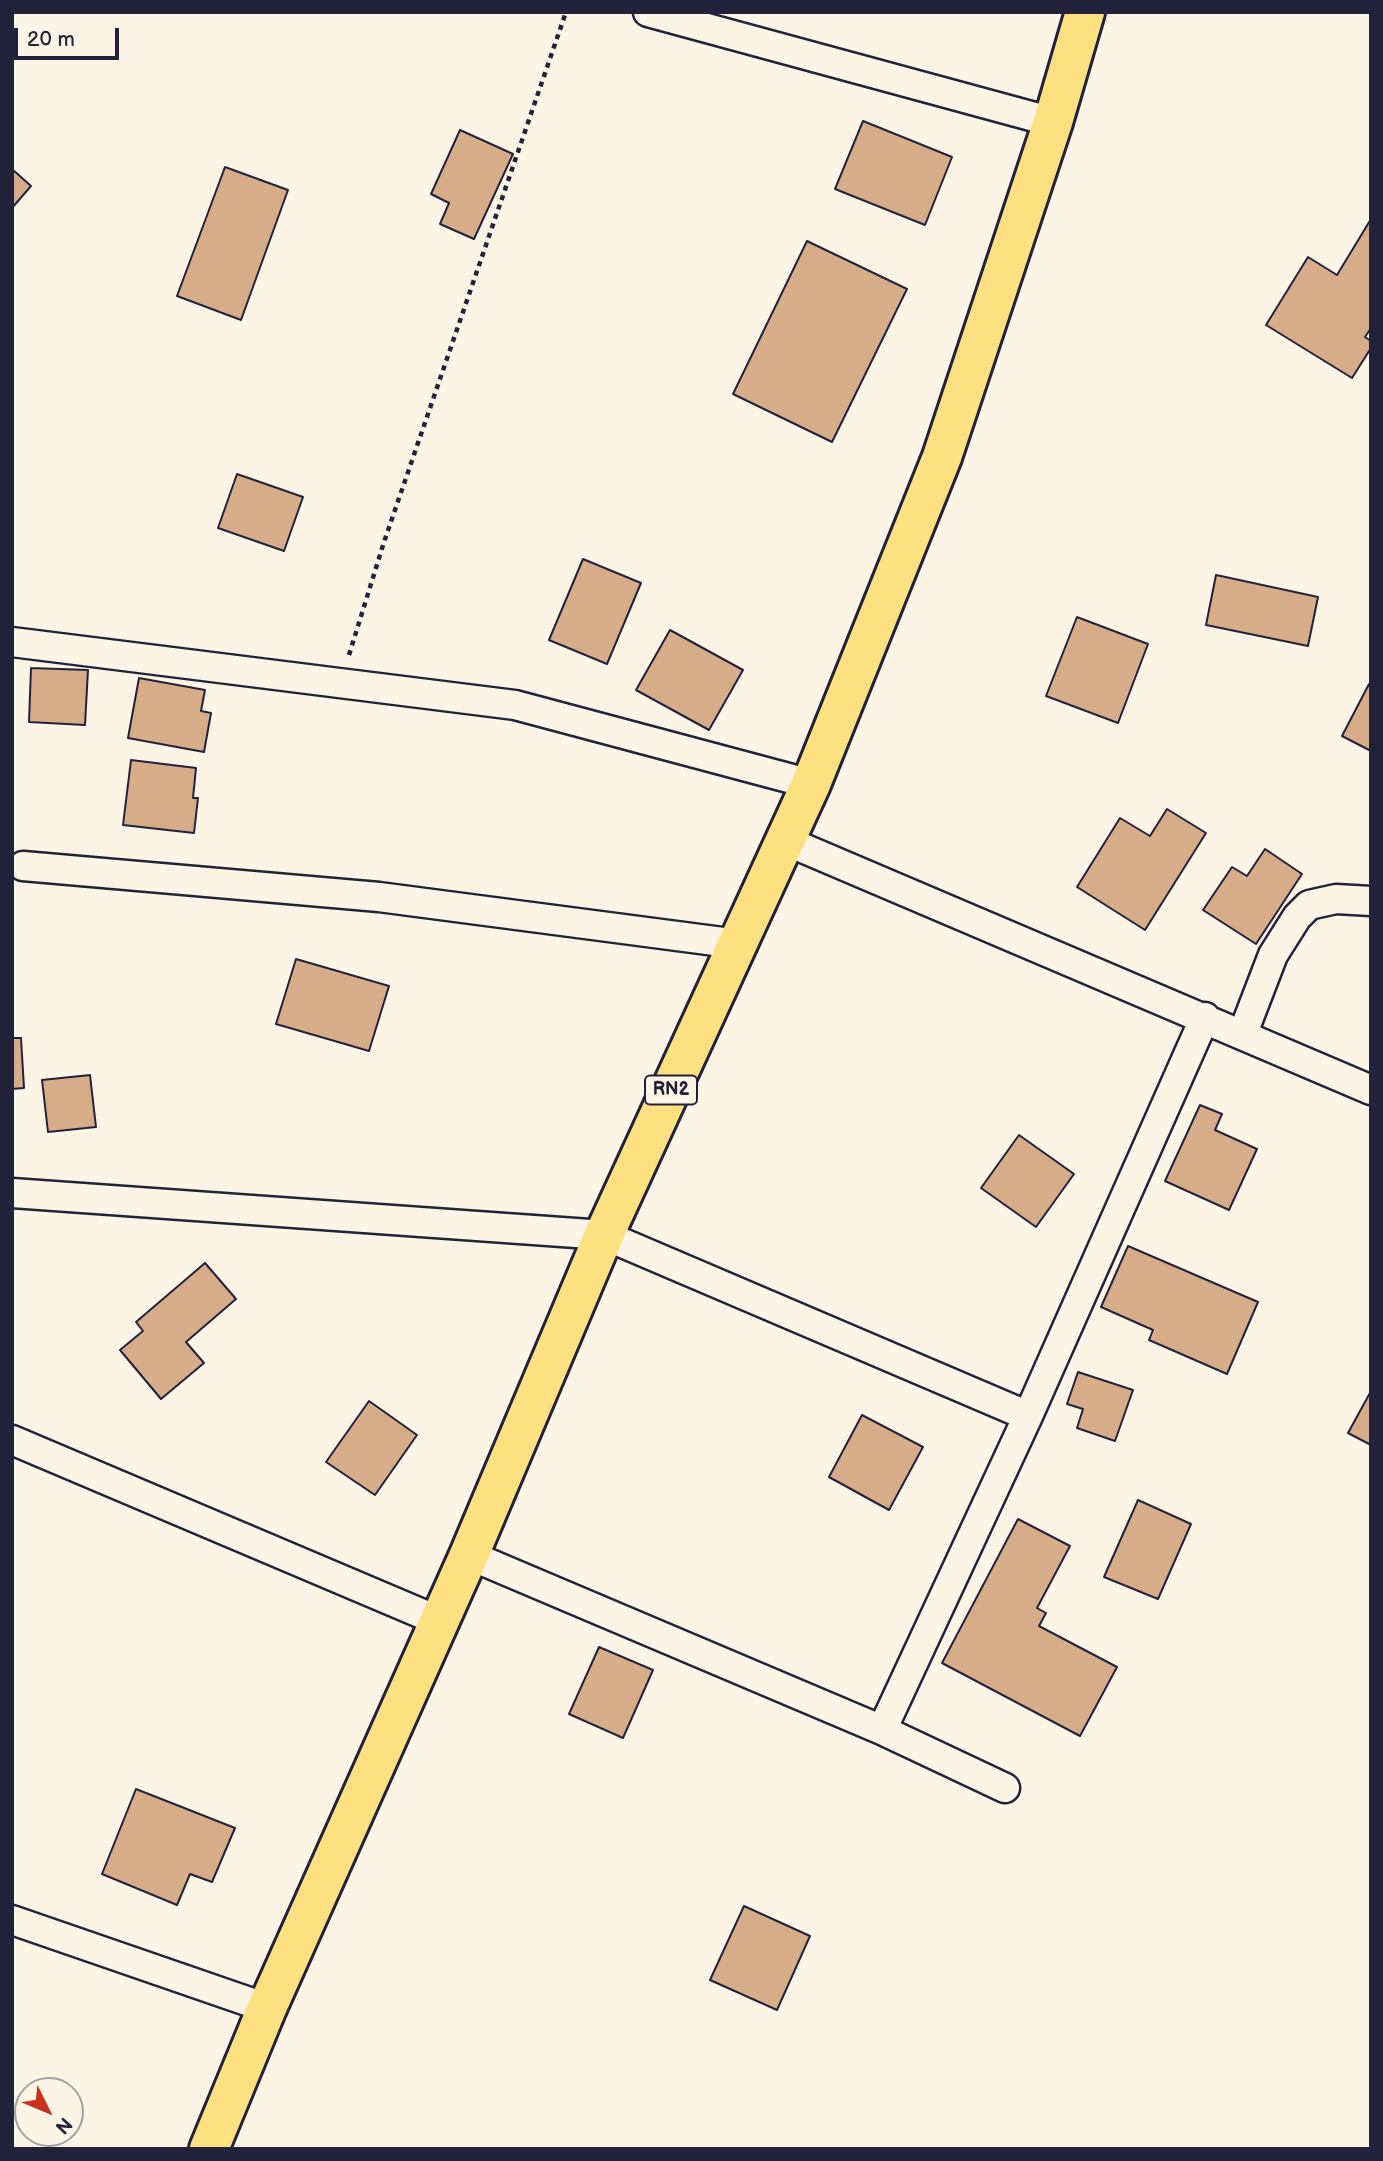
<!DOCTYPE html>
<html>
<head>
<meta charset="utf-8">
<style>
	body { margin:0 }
	#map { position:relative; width:1383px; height:2161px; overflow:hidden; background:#fcf5e5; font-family:"Balsamiq Sans",sans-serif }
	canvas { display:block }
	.frame { position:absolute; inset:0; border:14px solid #22223b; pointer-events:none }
	.north { position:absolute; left:14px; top:2077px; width:70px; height:70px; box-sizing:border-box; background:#fcf5e5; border:2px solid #a5a1a1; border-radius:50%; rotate:133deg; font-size:19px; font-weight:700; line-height:28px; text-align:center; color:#22223b }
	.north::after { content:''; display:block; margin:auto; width:24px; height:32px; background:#c8321e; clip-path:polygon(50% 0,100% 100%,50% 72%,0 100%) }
	.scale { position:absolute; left:14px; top:28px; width:105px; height:32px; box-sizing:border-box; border:4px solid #22223b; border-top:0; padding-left:9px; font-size:21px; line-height:24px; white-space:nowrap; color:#22223b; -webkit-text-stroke:5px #fcf5e5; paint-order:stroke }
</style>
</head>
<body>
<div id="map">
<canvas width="1383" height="2161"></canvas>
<div class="frame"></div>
<div class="north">N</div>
<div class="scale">20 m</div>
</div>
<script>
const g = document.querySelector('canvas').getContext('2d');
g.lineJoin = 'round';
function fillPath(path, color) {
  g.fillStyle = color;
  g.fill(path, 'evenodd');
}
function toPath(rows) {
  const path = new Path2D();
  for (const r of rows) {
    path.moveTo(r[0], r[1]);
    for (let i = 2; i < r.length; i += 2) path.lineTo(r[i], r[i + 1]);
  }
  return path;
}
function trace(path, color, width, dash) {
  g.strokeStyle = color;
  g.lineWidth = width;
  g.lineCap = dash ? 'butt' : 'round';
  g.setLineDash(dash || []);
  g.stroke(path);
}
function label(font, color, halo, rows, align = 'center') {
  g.font = font + ' "Balsamiq Sans",sans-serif';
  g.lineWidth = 6;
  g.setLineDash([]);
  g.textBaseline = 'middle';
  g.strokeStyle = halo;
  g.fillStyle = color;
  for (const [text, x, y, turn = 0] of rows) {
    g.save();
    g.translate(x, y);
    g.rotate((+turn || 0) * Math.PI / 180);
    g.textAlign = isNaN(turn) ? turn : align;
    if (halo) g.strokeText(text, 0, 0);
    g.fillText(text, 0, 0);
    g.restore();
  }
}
const building = toPath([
	[863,121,952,157,925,225,835,189,863,121],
	[460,130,513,154,474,239,440,224,449,203,431,194,460,130],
	[225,167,288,190,241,320,177,296,225,167],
	[12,169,31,186,12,208,12,169],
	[1371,219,1371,328,1365,337,1371,341,1371,348,1352,378,1266,325,1308,257,1337,275,1371,219],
	[807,241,907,289,832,442,733,394,807,241],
	[237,474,303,497,284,551,218,528,237,474],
	[583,559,641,583,607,664,549,640,583,559],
	[1216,575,1318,597,1308,646,1206,625,1216,575],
	[1077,617,1148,644,1118,723,1046,696,1077,617],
	[670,630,743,670,709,730,636,690,670,630],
	[31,668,88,670,85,725,29,722,31,668],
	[139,678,205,690,201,711,211,713,204,752,128,738,139,678],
	[1369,684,1371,685,1371,751,1342,736,1369,684],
	[131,760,196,768,193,798,198,798,194,833,123,825,131,760],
	[1167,809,1206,833,1145,930,1077,887,1120,818,1150,836,1167,809],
	[1265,849,1302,874,1256,944,1203,910,1232,867,1247,876,1265,849],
	[296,959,389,986,369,1051,276,1024,296,959],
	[12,1038,21,1038,24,1088,12,1089,12,1038],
	[90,1075,96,1127,48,1132,42,1080,90,1075],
	[1200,1105,1222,1114,1215,1130,1257,1149,1229,1210,1165,1181,1200,1105],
	[1019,1135,1074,1174,1036,1227,981,1188,1019,1135],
	[1128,1246,1258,1302,1227,1374,1149,1340,1153,1330,1101,1307,1128,1246],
	[205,1263,236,1299,186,1342,204,1363,161,1399,120,1350,143,1331,136,1322,205,1263],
	[1078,1372,1133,1390,1115,1441,1077,1428,1083,1409,1067,1404,1078,1372],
	[1371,1391,1371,1445,1348,1433,1371,1391],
	[369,1401,417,1435,375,1495,326,1462,369,1401],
	[862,1415,923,1447,889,1510,829,1477,862,1415],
	[1138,1500,1191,1524,1158,1599,1104,1577,1138,1500],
	[1018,1519,1070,1546,1037,1608,1046,1613,1039,1626,1117,1667,1080,1736,942,1663,1018,1519],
	[599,1647,653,1670,623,1738,569,1714,599,1647],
	[136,1789,235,1828,212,1882,190,1874,177,1905,102,1874,136,1789],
	[744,1906,810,1936,777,2010,710,1980,744,1906]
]);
const path = toPath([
	[349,655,384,542,566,12]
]);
const street = toPath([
	[648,12,1053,122],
	[12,642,515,705,811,784],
	[784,840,1371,1090],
	[23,866,379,897,738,944],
	[1243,1033,1273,955,1297,917,1309,905,1336,899,1371,901],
	[12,1193,604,1235,1028,1416],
	[12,1440,439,1621],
	[469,1555,882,1730,1005,1788],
	[882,1730,1028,1416,1205,1017],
	[12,1920,267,2008]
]);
const primary = toPath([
	[209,2149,267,2008,469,1555,604,1235,811,784,942,457,1053,122,1085,12]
]);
const shields = [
	[671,1090,52]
];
const shieldNames = [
	["RN2",671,1090]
];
fillPath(building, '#d7ac88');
trace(building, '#22223b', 2);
trace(street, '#22223b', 33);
trace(primary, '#22223b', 44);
trace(path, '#22223b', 4.5, [5, 5]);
trace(street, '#fcf5e5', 28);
trace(primary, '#fde080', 38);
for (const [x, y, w] of shields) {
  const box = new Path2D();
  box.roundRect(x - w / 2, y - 14.5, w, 29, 5);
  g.fillStyle = '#fcf5e5';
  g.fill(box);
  trace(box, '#22223b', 2);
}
label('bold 18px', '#22223b', null, shieldNames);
</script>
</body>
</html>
